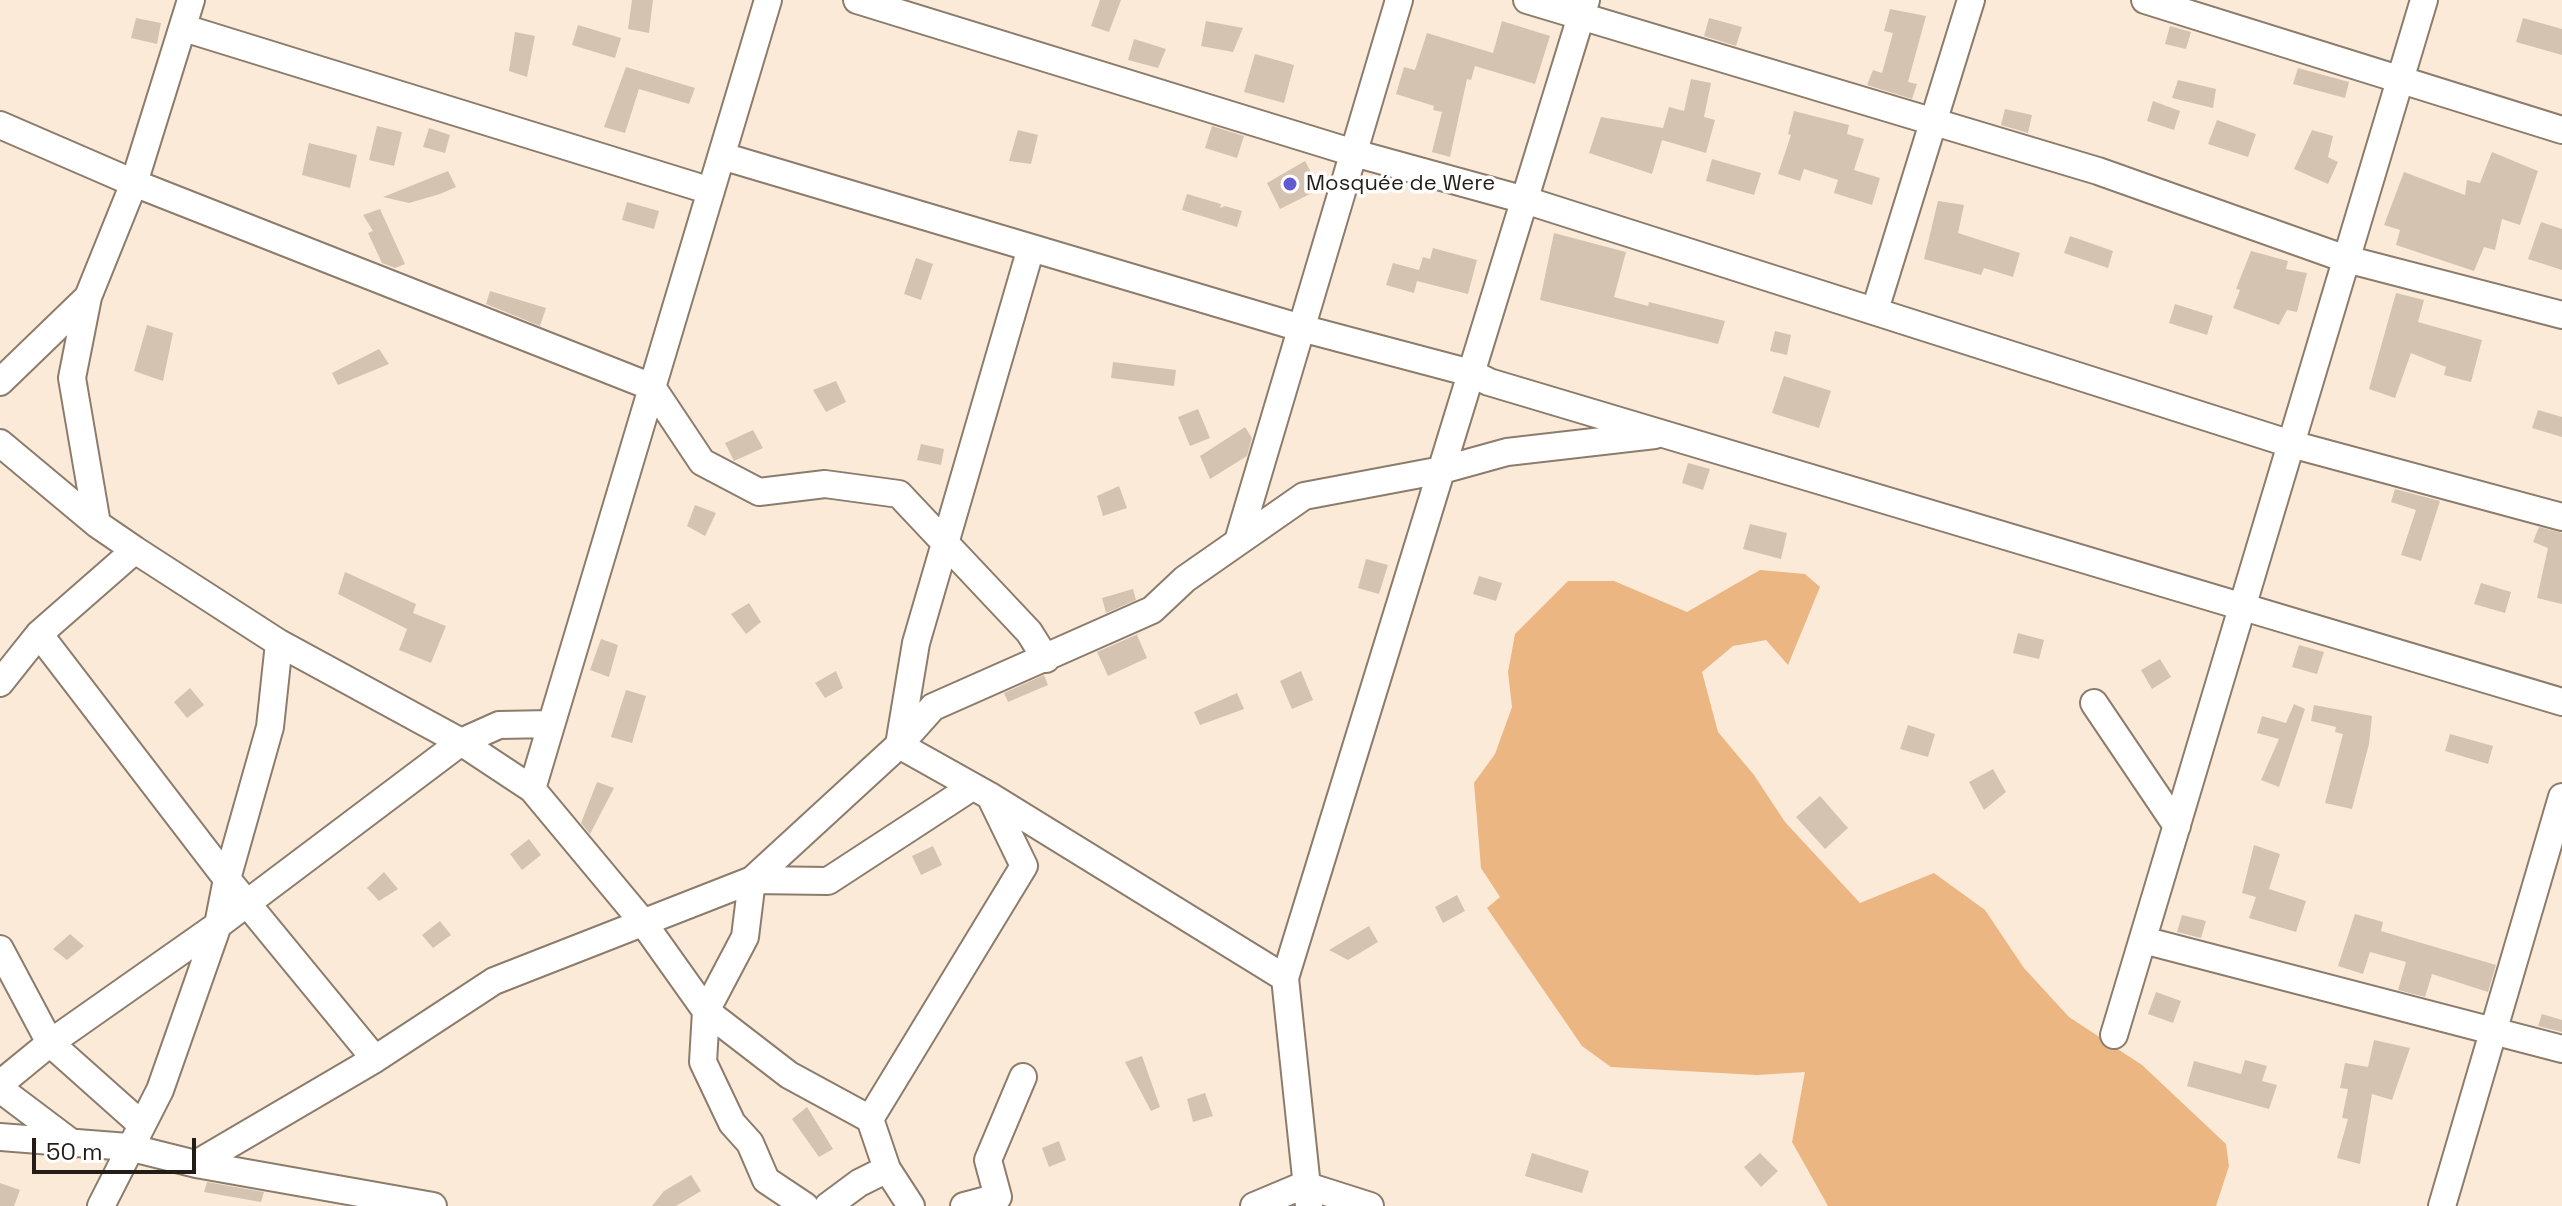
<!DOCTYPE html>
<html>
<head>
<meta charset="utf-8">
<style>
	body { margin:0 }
	#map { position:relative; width:2562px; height:1206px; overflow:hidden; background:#fcead8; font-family:"Space Grotesk",sans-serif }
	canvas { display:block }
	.scale { position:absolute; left:32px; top:1138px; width:164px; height:36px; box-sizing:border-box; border:4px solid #241d17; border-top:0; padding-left:10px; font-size:24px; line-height:28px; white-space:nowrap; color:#241d17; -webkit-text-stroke:6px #fff; paint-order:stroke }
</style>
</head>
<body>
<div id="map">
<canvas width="2562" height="1206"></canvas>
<div class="scale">50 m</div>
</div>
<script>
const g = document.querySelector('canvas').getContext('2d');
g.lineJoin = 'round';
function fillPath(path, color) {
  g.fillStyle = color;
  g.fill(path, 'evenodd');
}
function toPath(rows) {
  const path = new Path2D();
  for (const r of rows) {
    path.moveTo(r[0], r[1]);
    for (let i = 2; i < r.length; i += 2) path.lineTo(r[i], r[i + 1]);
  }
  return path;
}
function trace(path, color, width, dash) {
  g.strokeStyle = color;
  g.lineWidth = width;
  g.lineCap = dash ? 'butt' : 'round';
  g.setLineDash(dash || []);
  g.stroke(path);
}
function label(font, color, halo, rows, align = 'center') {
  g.font = font + ' "Space Grotesk",sans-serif';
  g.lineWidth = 7;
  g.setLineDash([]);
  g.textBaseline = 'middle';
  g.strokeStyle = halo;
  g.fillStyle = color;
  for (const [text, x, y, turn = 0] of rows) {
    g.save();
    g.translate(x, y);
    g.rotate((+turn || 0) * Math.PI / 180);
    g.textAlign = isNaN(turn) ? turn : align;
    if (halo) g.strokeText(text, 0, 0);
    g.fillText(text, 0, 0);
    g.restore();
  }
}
const water = toPath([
	[1760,570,1805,574,1820,587,1788,665,1766,640,1733,646,1702,672,1718,732,1754,775,1785,822,1860,903,1934,873,1985,910,2024,968,2069,1017,2142,1065,2226,1144,2229,1166,2216,1206,1828,1206,1792,1142,1805,1072,1757,1075,1611,1067,1582,1046,1487,908,1500,897,1481,868,1474,783,1495,754,1512,707,1508,672,1515,634,1568,581,1614,581,1687,612]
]);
const building = toPath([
	[632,0,653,0,649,33,628,29],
	[1100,0,1121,0,1109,32,1091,26],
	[1890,9,1926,16,1908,82,1917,84,1912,99,1867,85,1873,70,1882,73,1893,33,1884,31],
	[136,18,161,23,157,44,131,38],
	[1709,18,1742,27,1736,46,1704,36],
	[2523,18,2562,29,2562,55,2516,42],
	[1206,21,1243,28,1233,52,1201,46],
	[1502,21,1550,36,1535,84,1475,66,1471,80,1467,79,1450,157,1432,152,1442,112,1433,110,1434,106,1396,94,1404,67,1415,70,1427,33,1493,53],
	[578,25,621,38,615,58,572,45],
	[2170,26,2191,32,2186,49,2165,44],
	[515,32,535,36,527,77,509,71],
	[1134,39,1166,49,1158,68,1128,60],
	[1255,54,1294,65,1284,103,1244,92],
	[626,67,695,88,689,104,639,89,625,133,604,127],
	[2298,68,2349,82,2345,98,2293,84],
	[1691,79,1711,83,1704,117,1715,120,1706,153,1662,140,1652,174,1589,153,1601,117,1663,128,1669,107,1684,111],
	[2178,80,2216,89,2213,108,2172,98],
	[2153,101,2180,111,2174,130,2147,121],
	[2005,109,2032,115,2028,133,2001,125],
	[1794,111,1849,125,1847,134,1864,139,1854,170,1880,178,1872,205,1834,193,1838,180,1804,169,1800,181,1778,174,1791,135,1788,134],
	[2217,120,2256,134,2248,157,2208,144],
	[377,126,402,132,394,166,369,160],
	[1212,126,1244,136,1237,158,1205,148],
	[429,128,450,135,445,153,423,147],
	[1018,130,1038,135,1031,164,1009,161],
	[2312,130,2333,136,2328,157,2338,162,2328,184,2294,169],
	[309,143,357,155,350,188,302,175],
	[2492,152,2538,171,2520,225,2502,219,2495,250,2484,247,2474,271,2396,245,2400,230,2384,225,2404,172,2465,195,2467,180,2480,183],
	[1712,159,1761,173,1754,195,1706,181],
	[1305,161,1320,189,1280,209,1267,183],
	[448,171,456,187,440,194,409,203,383,197],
	[1187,194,1221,204,1220,208,1225,206,1242,211,1237,227,1182,210],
	[1938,201,1964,205,1958,233,2020,253,2013,277,1984,268,1981,275,1924,259],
	[627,202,659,211,654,229,622,220],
	[380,209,405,264,395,268,382,263,368,233,373,231,363,215],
	[2541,222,2562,229,2562,270,2528,259],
	[1554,233,1626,252,1614,297,1648,306,1649,302,1725,321,1718,344,1540,300],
	[2070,236,2113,251,2108,268,2064,253],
	[1433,248,1477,260,1468,294,1417,281,1414,293,1386,285,1393,263,1419,270,1423,257,1430,259],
	[2251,251,2288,261,2286,269,2307,273,2297,312,2287,310,2279,325,2233,308,2240,290,2236,289],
	[916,258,933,264,921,300,904,294],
	[490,291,546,308,540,326,486,304],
	[2396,293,2424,300,2418,322,2482,340,2471,382,2444,375,2446,367,2411,353,2395,398,2369,389],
	[2175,304,2213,316,2207,335,2169,323],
	[147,325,173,333,163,381,134,371],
	[1775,331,1791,335,1787,355,1770,351],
	[379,349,389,364,338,385,332,373],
	[1113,362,1176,370,1174,386,1111,378],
	[1784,376,1831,391,1819,428,1772,413],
	[836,381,846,402,826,412,813,390],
	[1198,409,1210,438,1190,446,1178,417],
	[2538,410,2562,417,2562,437,2532,428],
	[1245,427,1252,438,1247,456,1210,479,1200,456],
	[753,430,763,448,734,461,725,443],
	[921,444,944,449,941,465,917,460],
	[1688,463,1710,469,1703,490,1682,483],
	[1119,486,1127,508,1103,516,1097,496],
	[2395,489,2440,501,2421,561,2401,555,2416,510,2391,502],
	[695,505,716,513,705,536,687,526],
	[1750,524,1787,533,1781,559,1743,549],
	[2539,527,2562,533,2562,604,2537,598,2548,548,2533,542],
	[1366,559,1388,565,1379,594,1358,588],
	[345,572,416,604,413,613,446,626,431,663,399,650,407,629,338,594],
	[1479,576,1502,583,1496,601,1473,594],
	[2481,583,2511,592,2505,613,2474,604],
	[1133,589,1136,600,1106,613,1102,598],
	[749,603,761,622,746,634,731,614],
	[1145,631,1137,635,1147,658,1108,676,1097,652],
	[2018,633,2044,640,2039,659,2013,653],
	[601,639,618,645,609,677,590,670],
	[2299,645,2324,652,2317,674,2292,667],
	[2160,659,2171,677,2152,689,2141,670],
	[836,671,843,688,825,698,815,683],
	[1301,671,1313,700,1292,709,1280,681],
	[1044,675,1048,685,1008,702,1004,693],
	[190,688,204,705,187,718,174,702],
	[626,690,646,696,632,743,611,737],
	[1237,693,1244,709,1200,725,1194,712],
	[2294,704,2305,709,2279,787,2261,780,2279,739,2257,733,2262,716,2286,723],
	[2314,705,2372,716,2369,744,2352,809,2325,803,2343,734,2335,732,2336,727,2311,721],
	[1908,725,1935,734,1928,757,1900,749],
	[2450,734,2493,746,2488,764,2445,751],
	[1993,769,2006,792,1984,810,1969,782],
	[597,782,614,788,590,834,581,823],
	[1820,796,1848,828,1825,849,1796,817],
	[529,839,541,855,522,870,510,854],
	[2254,845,2280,854,2269,889,2306,901,2296,932,2249,918,2256,897,2242,893],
	[933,846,942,865,921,875,912,856],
	[384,872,398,889,379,901,367,888],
	[1457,895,1465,911,1443,923,1435,907],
	[2355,914,2383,922,2381,931,2496,965,2488,992,2432,974,2425,997,2398,990,2406,962,2370,952,2363,974,2338,966],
	[2182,915,2206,921,2201,938,2177,932],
	[440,921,451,935,433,948,422,935],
	[1369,926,1378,942,1348,960,1329,950],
	[70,934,84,946,67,960,53,949],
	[2156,992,2181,1001,2173,1023,2148,1014],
	[2542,1014,2562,1020,2562,1032,2538,1026],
	[2374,1040,2410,1048,2392,1100,2372,1094,2360,1164,2337,1158,2348,1119,2342,1118,2348,1089,2340,1088,2345,1063,2368,1067],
	[1142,1056,1160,1107,1151,1111,1125,1062],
	[2245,1060,2267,1066,2262,1081,2277,1085,2269,1109,2187,1086,2194,1061,2241,1074],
	[1205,1093,1213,1116,1193,1122,1187,1099],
	[807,1107,833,1149,819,1157,792,1119],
	[1059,1141,1066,1160,1049,1167,1042,1148],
	[1532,1153,1589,1171,1582,1193,1525,1176],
	[1760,1153,1778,1171,1761,1187,1744,1167],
	[691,1175,701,1191,676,1206,652,1206,664,1191],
	[207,1182,264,1192,261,1202,204,1192],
	[0,1183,20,1190,14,1206,0,1206]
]);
const minor = toPath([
	[857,0,1354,153,1525,200,2291,444,2562,517],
	[1527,0,2098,171,2346,259,2562,315],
	[2145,0,2562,130],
	[184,28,711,191],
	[0,125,134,183,652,387,702,462,759,492,825,484,899,494,1029,632,1046,659],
	[722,156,1301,328,1471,373,1489,382,2562,702],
	[88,297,72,378,97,524],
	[1875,310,1971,0],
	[0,382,88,297,134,183,191,0],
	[0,443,97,524,135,550,279,643,461,742,532,789,642,921,706,1011,789,1075,870,1119,887,1169,911,1206],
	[1239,538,1399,0],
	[39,634,227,879,375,1059],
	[0,683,39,634,135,550],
	[2094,703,2177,826],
	[532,789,768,0],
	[2143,940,2562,1049],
	[0,949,50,1043,142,1125],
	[1285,978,990,796,899,745,933,707,1152,610,1185,579,1304,496,1442,470,1507,452,1655,435],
	[2114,1035,2424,0],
	[0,1084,50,1043,218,925,461,742,499,725,551,724],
	[0,1089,73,1144],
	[870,1119,1024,866,990,796],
	[0,1137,128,1147,196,1164,433,1206],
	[196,1164,375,1059,494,981,752,880,899,745,916,643,1031,248],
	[101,1206,160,1090,218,925,227,879,270,727,279,643],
	[805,1206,766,1180,750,1143,732,1123,703,1062,706,1011,745,937,752,880,828,881,972,787],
	[828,1206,859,1183,887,1169],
	[964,1206,998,1197,988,1160,1023,1077],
	[1254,1206,1304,1185,1370,1206],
	[1309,1206,1285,978,1586,0],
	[2442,1206,2562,797]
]);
const markers = [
	[1290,184,8,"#625ad3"]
];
const poiNames = [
	["Mosquée de Were",1306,184]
];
fillPath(water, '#ebb682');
fillPath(building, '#d5c3b2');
trace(minor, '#8c7c6c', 30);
trace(minor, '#fff', 26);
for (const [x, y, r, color] of markers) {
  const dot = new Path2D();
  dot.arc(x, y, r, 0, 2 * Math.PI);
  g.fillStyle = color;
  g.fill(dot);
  trace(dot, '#fff', 3);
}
label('22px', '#241d17', '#fff', poiNames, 'left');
</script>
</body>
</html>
